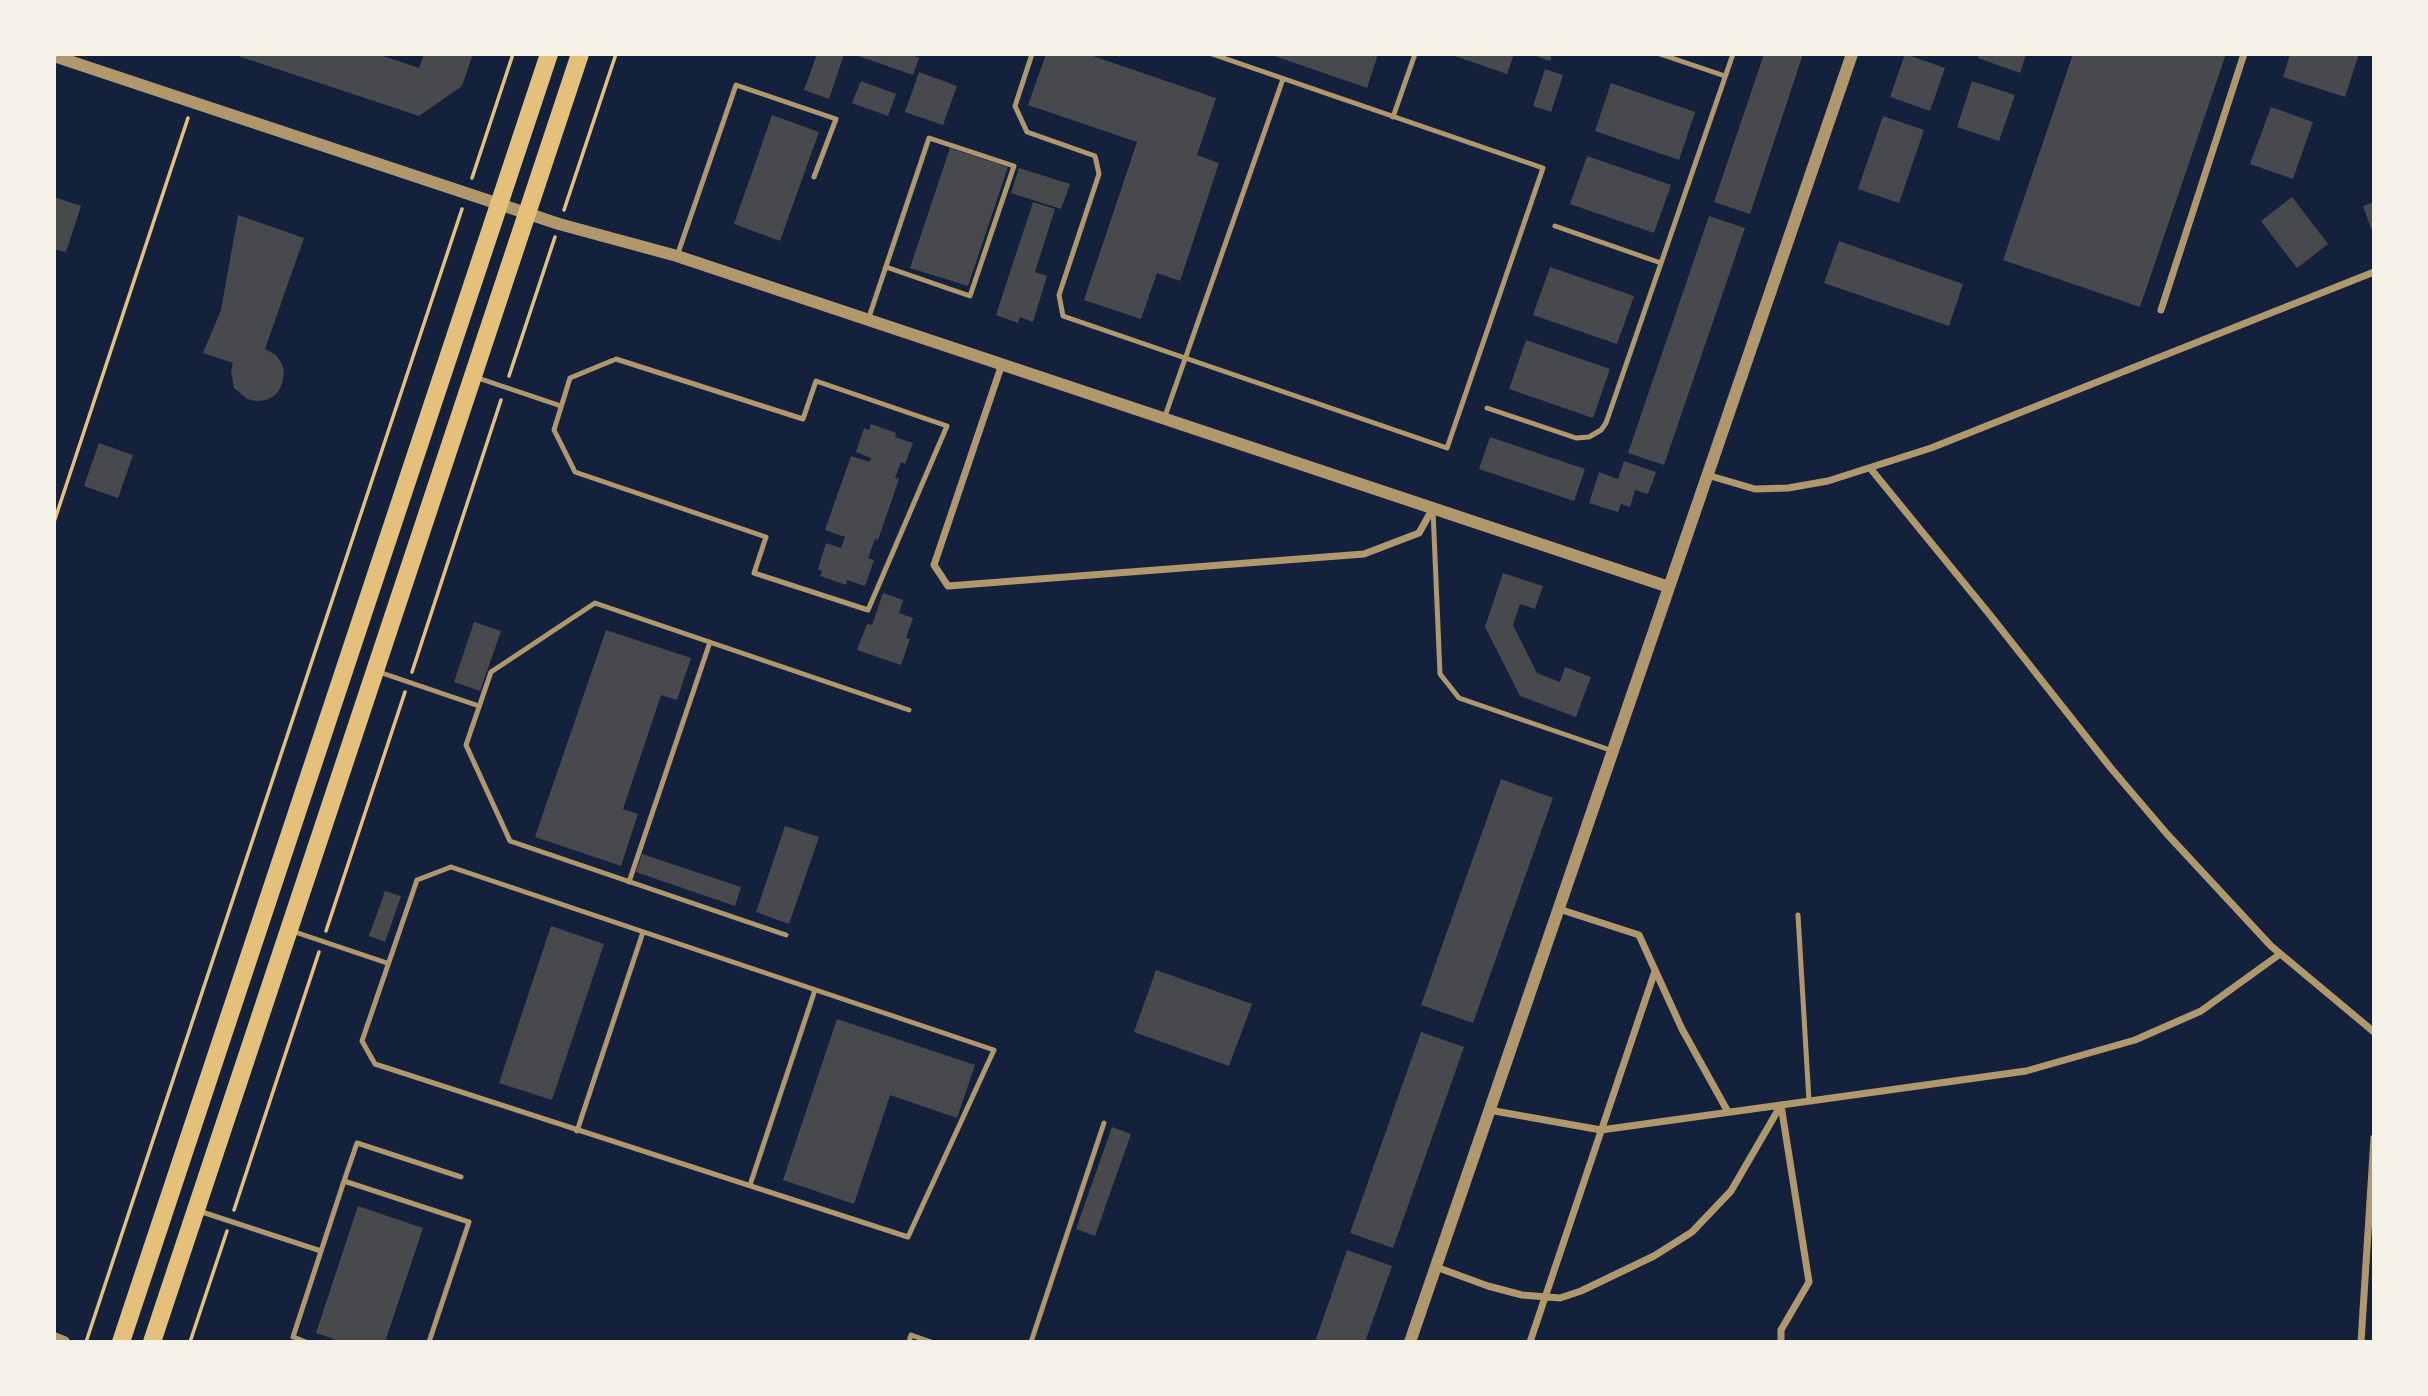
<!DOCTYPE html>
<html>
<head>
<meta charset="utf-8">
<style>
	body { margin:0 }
	#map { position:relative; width:2428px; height:1396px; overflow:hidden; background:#14213d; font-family:Rubik,sans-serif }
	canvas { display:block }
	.frame { position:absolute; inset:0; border:56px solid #f6f1e7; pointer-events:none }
</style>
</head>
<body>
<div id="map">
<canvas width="2428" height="1396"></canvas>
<div class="frame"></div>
</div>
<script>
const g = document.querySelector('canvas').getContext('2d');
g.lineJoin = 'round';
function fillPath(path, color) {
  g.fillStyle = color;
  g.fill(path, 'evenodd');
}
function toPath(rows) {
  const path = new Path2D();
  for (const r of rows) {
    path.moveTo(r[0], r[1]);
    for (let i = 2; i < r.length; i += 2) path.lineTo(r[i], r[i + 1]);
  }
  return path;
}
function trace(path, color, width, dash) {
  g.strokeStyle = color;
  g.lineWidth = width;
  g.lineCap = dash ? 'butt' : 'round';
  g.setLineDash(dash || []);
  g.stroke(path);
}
const building = toPath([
	[232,54,377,54,419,68,424,54,473,54,462,86,419,116],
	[817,54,844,54,829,99,804,90],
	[853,54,909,54,919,58,913,75],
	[1046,54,1087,54,1216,98,1197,155,1219,163,1180,281,1157,273,1141,319,1084,300,1137,142,1028,105],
	[1269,54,1378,54,1367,88],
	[1449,54,1514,54,1507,74],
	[1531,54,1552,54,1550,61],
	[1764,54,1803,54,1750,214,1714,202],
	[1905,54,1945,68,1930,111,1890,97],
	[1979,54,2026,54,2020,73,1978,58],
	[2073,54,2226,54,2140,307,2003,260],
	[2290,54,2359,54,2345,97,2283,77],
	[1545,69,1563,75,1551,112,1533,106],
	[919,72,957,86,943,125,905,112],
	[861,81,896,94,888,116,852,103],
	[1972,81,2015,95,1999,141,1957,127],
	[1611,83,1695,112,1679,160,1595,131],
	[2271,107,2313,122,2293,179,2250,164],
	[772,115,819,132,780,241,734,224],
	[1883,116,1924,130,1899,203,1858,189],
	[950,148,1008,167,968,286,910,268],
	[1587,156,1671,185,1654,233,1570,204],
	[1019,168,1070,184,1061,209,1011,193],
	[54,197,81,206,66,252,54,249],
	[2292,197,2328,244,2297,268,2261,221],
	[1033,202,1055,209,1035,272,1047,276,1033,322,1020,317,1018,323,996,315],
	[2374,202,2374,234,2373,234,2363,206],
	[238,215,304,238,265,349,276,355,281,362,284,371,283,380,280,389,274,396,266,400,256,401,247,399,234,388,231,371,233,363,203,353,221,310],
	[1709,216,1745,228,1664,465,1628,453],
	[1839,241,1963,284,1949,326,1824,283],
	[1550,267,1634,296,1617,344,1533,315],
	[1526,340,1610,369,1593,418,1509,389],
	[871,424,896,433,895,437,913,443,905,464,901,462,895,478,899,479,878,540,875,539,868,558,874,560,865,586,847,580,846,585,820,576,822,571,818,569,826,543,841,548,845,537,825,530,851,456,870,462,871,458,856,452,864,428,869,430],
	[1490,437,1585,469,1574,501,1479,469],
	[99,443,133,455,118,498,84,486],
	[1624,461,1656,472,1648,494,1635,490,1630,507,1621,504,1618,512,1589,503,1599,472,1618,479],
	[1503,573,1543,586,1535,609,1520,604,1513,625,1537,673,1560,682,1565,667,1591,677,1576,717,1520,696,1485,627],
	[883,593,903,600,899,613,913,618,906,638,910,639,901,665,857,650,867,624,872,625],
	[474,622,501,631,480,691,454,682],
	[606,630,691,658,677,700,661,695,623,809,638,814,621,866,535,837],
	[1501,779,1553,798,1473,1023,1421,1005],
	[785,826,819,837,789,924,756,912],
	[642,854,741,887,735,906,636,872],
	[385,891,401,896,385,942,369,936],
	[551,926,604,944,552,1100,499,1083],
	[1156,970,1252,1004,1229,1066,1134,1032],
	[837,1019,975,1065,957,1118,890,1095,854,1204,783,1180],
	[1421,1032,1464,1047,1393,1248,1350,1233],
	[1112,1127,1131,1134,1095,1236,1076,1229],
	[358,1206,423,1228,385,1342,342,1342,316,1333],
	[1347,1250,1392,1266,1365,1342,1315,1342]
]);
const path = toPath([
	[472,178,513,54],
	[564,210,616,54],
	[509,376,555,237],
	[54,522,188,118],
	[412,672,501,400],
	[326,931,405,692],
	[234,1210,319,952],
	[86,1342,462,209],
	[190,1342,227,1231]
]);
const service = toPath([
	[1032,54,1015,106,1027,132,1095,156,1099,174,1059,295,1063,316,1447,448,1543,168,1212,54],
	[1660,54,1725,76],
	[1393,117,1415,54],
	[1555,226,1661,263],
	[677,256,736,85,836,119,814,177],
	[868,320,929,138,1014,166,970,296,886,267],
	[616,359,803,419,816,381,947,426,868,610,754,573,766,537,575,472,554,430,570,378,616,359],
	[475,377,561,406],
	[1487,408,1576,438,1589,437,1601,430,1606,423,1733,54],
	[1164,419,1283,79],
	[1433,510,1440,674,1459,698,1613,751],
	[379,672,479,706],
	[451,867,994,1050,908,1237,375,1064,362,1041,417,880,451,867],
	[629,882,710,642],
	[1798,915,1809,1101],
	[292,931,387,963],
	[786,935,510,841,466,745,491,672,595,603,909,710],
	[577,1131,643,932],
	[344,1181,357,1143,461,1177],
	[750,1185,815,990],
	[199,1211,321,1251],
	[306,1342,293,1337,344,1181,469,1222,429,1342],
	[909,1342,911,1335,931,1342],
	[1031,1342,1104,1123]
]);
const minor = toPath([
	[2161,310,2244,54],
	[1002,364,934,565,948,586,1364,554,1419,533,1433,508],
	[1870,468,1990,615,2110,767,2167,834,2271,946,2374,1032],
	[1707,475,1755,489,1788,488,1828,481,1931,448,2374,272],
	[1559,909,1639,935,1682,1029,1728,1112],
	[1489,1110,1601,1130,2026,1071,2135,1040,2201,1011,2280,954],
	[1436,1267,1488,1286,1522,1295,1560,1298,1581,1291,1654,1256,1692,1232,1731,1191,1781,1105,1809,1282,1781,1330,1781,1342],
	[1530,1342,1655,971],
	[2361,1342,2374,1138]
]);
const tertiary = toPath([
	[54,56,559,224,677,256,1669,587],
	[54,1338,64,1342],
	[1410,1342,1852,54]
]);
const primary = toPath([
	[121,1342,549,54],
	[152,1342,580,54]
]);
fillPath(building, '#48494c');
trace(path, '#e5c07b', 3.5);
trace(service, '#b1986c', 5);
trace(minor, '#b1986c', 7);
trace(tertiary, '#b1986c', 12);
trace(primary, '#e5c07b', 18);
</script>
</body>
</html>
